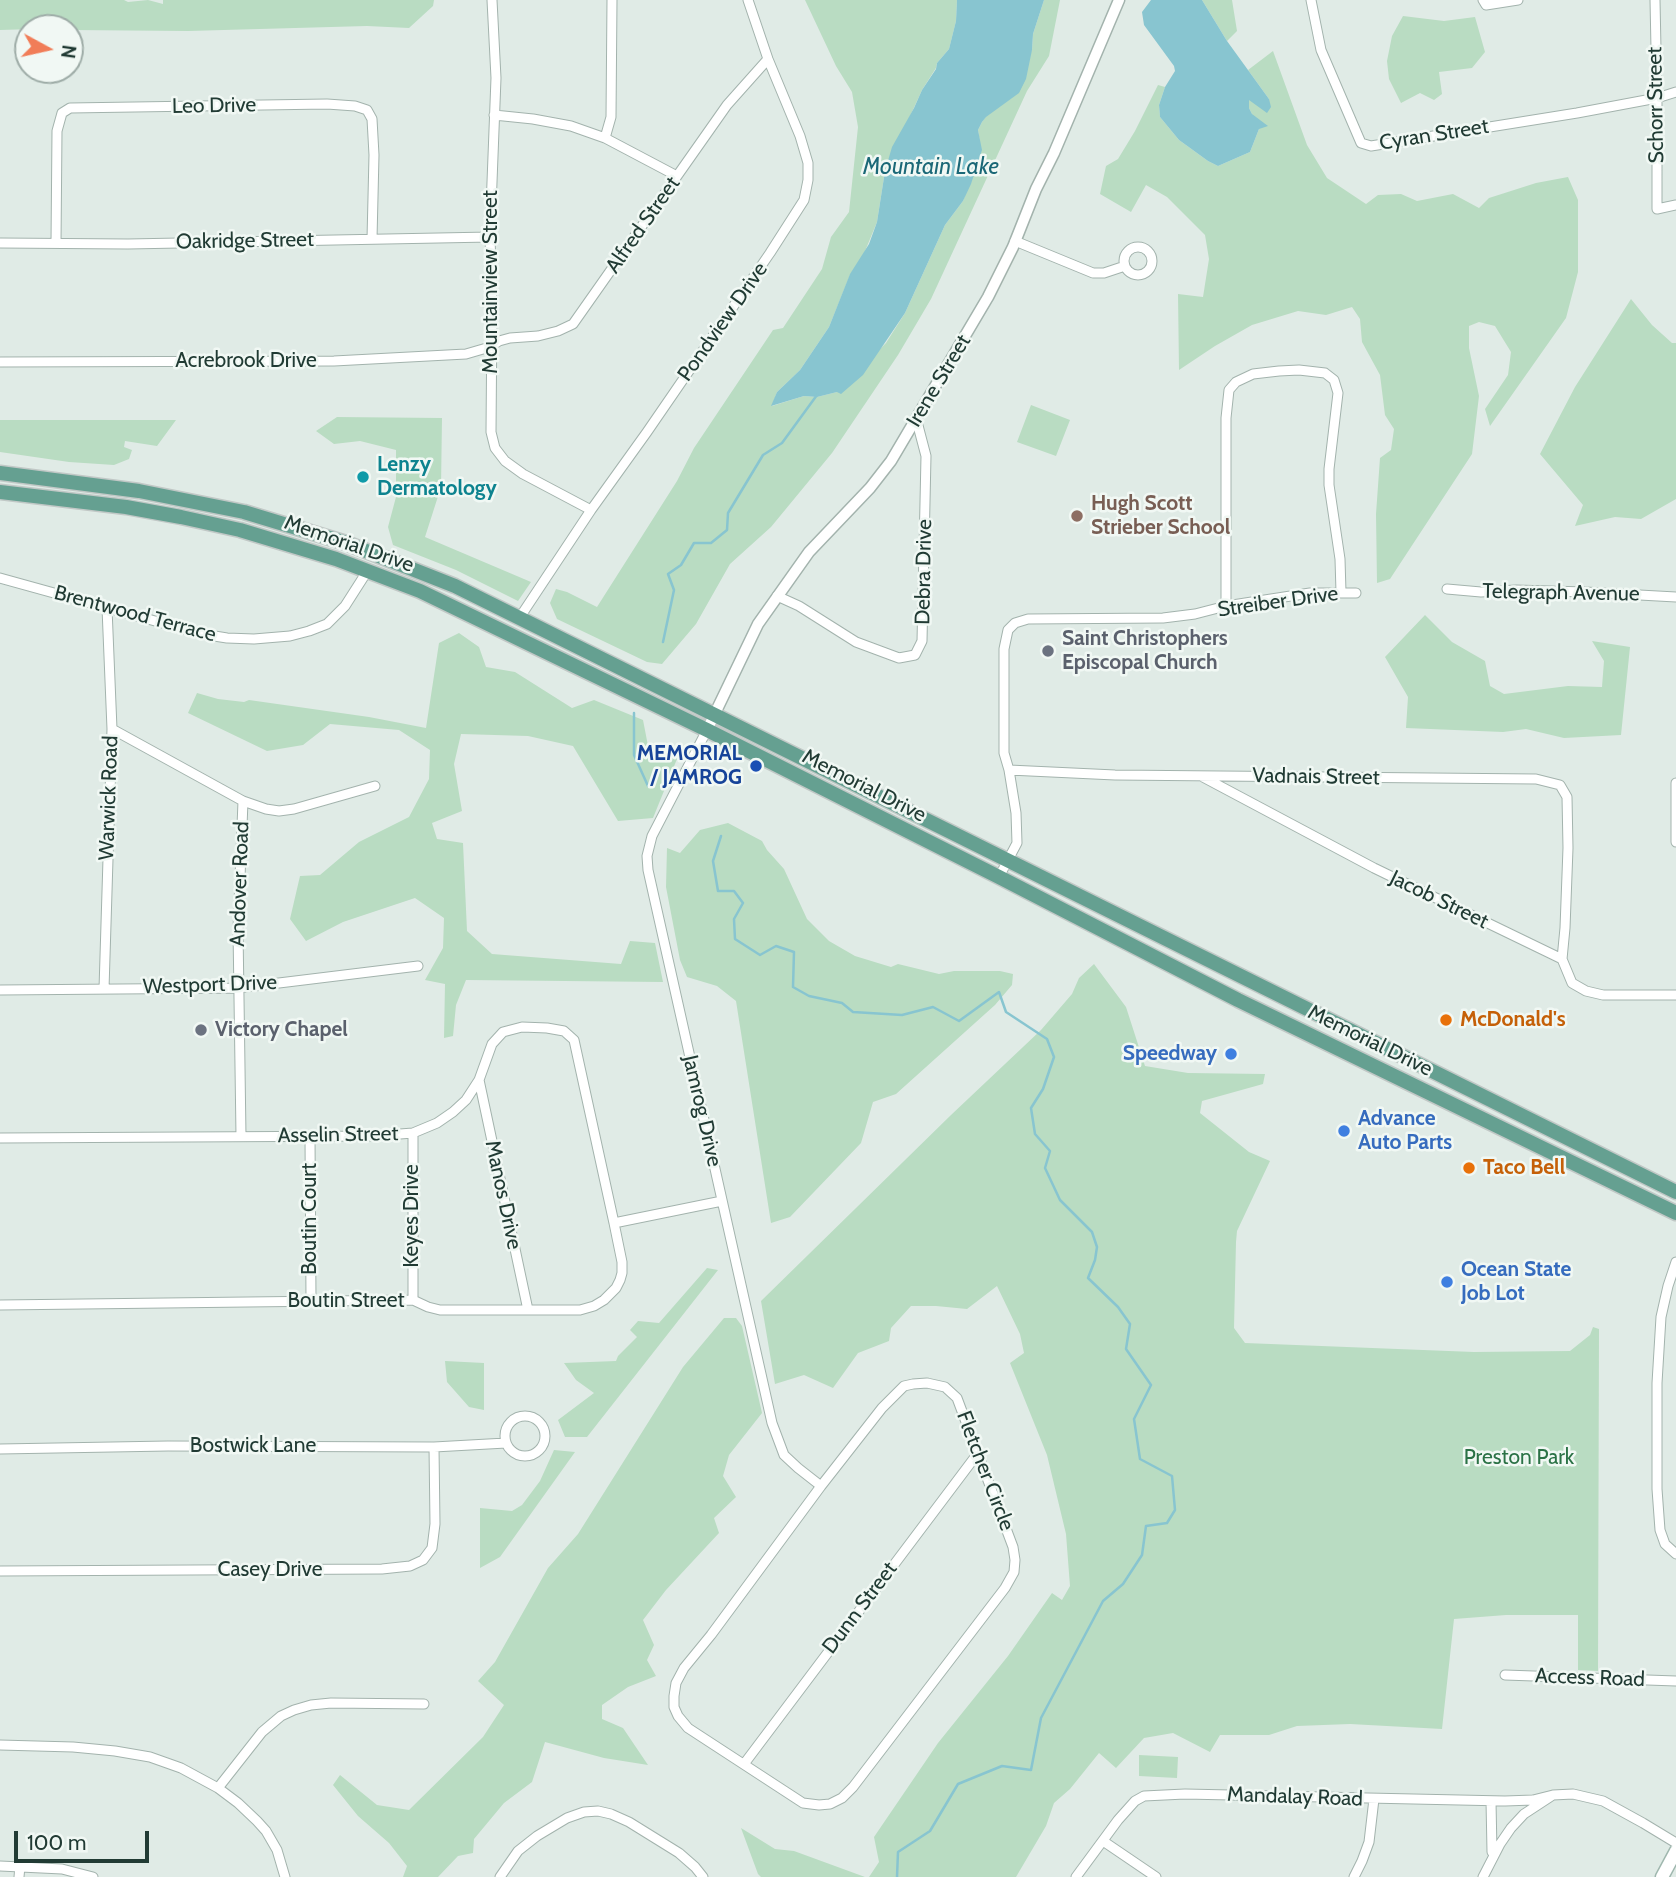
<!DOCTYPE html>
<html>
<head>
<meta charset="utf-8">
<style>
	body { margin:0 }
	#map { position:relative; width:1676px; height:1877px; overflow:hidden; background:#e0ebe6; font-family:Cabin,sans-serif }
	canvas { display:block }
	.north { position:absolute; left:14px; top:14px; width:70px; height:70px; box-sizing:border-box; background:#f1f8f4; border:2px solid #9eaca7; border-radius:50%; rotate:98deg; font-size:19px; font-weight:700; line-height:28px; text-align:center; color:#213b34 }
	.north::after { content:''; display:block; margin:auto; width:24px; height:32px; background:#f17d58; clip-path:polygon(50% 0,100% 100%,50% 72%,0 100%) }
	.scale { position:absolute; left:14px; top:1831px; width:135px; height:32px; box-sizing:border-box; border:4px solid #213b34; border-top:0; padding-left:9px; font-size:21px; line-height:24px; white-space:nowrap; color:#213b34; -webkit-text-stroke:5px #f1f8f4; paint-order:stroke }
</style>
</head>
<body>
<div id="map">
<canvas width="1676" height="1877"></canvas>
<div class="north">N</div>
<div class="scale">100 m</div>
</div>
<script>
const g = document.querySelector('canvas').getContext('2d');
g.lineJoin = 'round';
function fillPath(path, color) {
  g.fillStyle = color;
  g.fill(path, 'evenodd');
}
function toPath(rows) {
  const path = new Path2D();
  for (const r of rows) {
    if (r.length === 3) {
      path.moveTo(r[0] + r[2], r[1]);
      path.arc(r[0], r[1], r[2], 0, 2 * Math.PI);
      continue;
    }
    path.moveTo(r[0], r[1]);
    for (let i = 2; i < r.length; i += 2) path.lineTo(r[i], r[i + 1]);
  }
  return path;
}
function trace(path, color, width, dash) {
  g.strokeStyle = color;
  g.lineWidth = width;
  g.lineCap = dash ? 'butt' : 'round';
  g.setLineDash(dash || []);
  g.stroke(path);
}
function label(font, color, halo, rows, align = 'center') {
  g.font = font + ' Cabin,sans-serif';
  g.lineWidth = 5;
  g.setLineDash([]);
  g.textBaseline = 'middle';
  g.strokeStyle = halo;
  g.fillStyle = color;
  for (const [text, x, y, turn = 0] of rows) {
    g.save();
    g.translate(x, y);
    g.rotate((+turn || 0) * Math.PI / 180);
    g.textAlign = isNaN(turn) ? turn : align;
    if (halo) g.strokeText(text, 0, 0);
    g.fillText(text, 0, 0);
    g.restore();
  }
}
const green = toPath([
	[0,0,124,0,128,2,148,0,163,4,163,0,434,0,433,6,409,28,367,26,188,31,70,30,70,28,0,30],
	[805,0,957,0,956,21,949,49,937,63,936,68,922,90,885,171,877,222,863,256,850,275,829,327,800,370,777,392,772,406,804,396,817,397,837,392,886,343,905,313,945,225,963,201,981,150,978,130,982,122,1032,50,1033,34,1044,0,1060,0,1049,56,1027,91,931,299,898,355,832,453,771,527,730,564,696,624,662,664,647,662,557,619,550,603,556,589,567,592,597,607,677,481,694,448,773,330,783,328,822,269,831,237,849,212,858,127,852,92,836,66],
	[1202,0,1232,0,1237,31,1227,41],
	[1403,16,1444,21,1475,17,1485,52,1472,68,1439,72,1442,94,1434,100,1420,93,1401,103,1389,79,1387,61,1392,36],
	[1273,51,1307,145,1327,178,1366,204,1378,195,1401,194,1417,201,1453,194,1479,208,1489,198,1536,183,1568,177,1578,200,1578,272,1566,318,1490,426,1485,409,1508,375,1511,352,1495,326,1479,322,1469,326,1469,348,1479,396,1472,454,1390,579,1377,583,1376,514,1380,458,1391,450,1394,429,1385,415,1380,375,1362,342,1360,319,1352,307,1326,315,1298,311,1252,325,1215,346,1179,370,1178,294,1203,297,1209,259,1205,235,1167,197,1146,185,1131,212,1100,194,1106,166,1118,159,1135,131,1158,85,1165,87,1159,105,1160,117,1179,140,1208,161,1218,166,1250,152,1259,129,1249,108,1249,99,1269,99,1248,70],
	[1631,299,1652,325,1672,343,1676,343,1676,499,1641,519,1615,517,1575,526,1583,505,1540,454,1575,387],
	[1031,405,1070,420,1056,456,1017,442],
	[337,417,442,418,441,487,425,537,531,582,518,601,456,570,393,545,388,527,396,497,396,450,360,441,334,444,316,431],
	[0,420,176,420,157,446,125,441,124,447,132,450,129,459,114,465,69,462,0,452],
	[1425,615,1452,642,1485,661,1490,686,1504,694,1568,686,1602,687,1604,661,1592,641,1630,647,1621,735,1564,738,1526,729,1503,732,1406,728,1408,697,1385,657],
	[459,633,479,647,486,667,515,672,572,708,594,700,643,720,649,751,679,754,653,818,618,821,573,746,528,736,461,734,454,764,462,811,432,823,437,839,463,843,467,931,492,954,621,964,630,941,655,943,663,982,466,980,456,1005,453,1036,444,1038,445,984,425,980,443,948,444,918,415,898,343,922,306,941,290,919,300,876,320,875,359,842,409,817,429,779,430,750,399,730,330,724,303,745,267,751,188,713,197,693,218,699,244,702,249,700,369,717,426,728,439,643],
	[728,823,762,841,767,850,784,869,807,919,829,941,855,956,891,967,898,964,939,974,954,971,1000,971,1013,974,1012,985,995,1005,896,1094,873,1102,861,1143,790,1217,771,1223,736,1001,717,986,687,977,680,960,666,887,667,848,680,853,700,830],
	[1094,964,1126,1007,1145,1066,1188,1073,1265,1074,1263,1084,1202,1101,1200,1113,1249,1152,1270,1161,1237,1231,1236,1242,1234,1328,1245,1343,1474,1352,1570,1351,1590,1335,1593,1327,1599,1329,1598,1671,1578,1670,1578,1615,1506,1615,1454,1619,1442,1729,1350,1724,1297,1726,1269,1735,1220,1735,1210,1752,1173,1733,1144,1738,1116,1768,1099,1753,1070,1789,1054,1803,1046,1826,1016,1877,869,1877,879,1862,874,1837,938,1743,1008,1656,1052,1593,1062,1600,1070,1586,1066,1534,1047,1455,1010,1363,1024,1353,1020,1334,997,1286,967,1309,936,1306,911,1306,891,1328,889,1341,858,1353,833,1388,804,1375,775,1384,761,1301,951,1115,1041,1030,1072,994,1079,978],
	[707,1268,718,1270,587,1437,565,1437,558,1420,594,1393,576,1380,564,1363,616,1361,618,1356,637,1337,630,1330,638,1321,659,1323],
	[724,1318,736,1318,742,1326,762,1413,729,1455,723,1476,736,1497,714,1518,719,1533,666,1590,643,1620,654,1645,647,1660,656,1676,628,1687,602,1705,602,1719,623,1728,648,1765,604,1758,545,1742,532,1782,504,1803,474,1839,473,1853,458,1856,438,1877,403,1877,407,1866,389,1843,358,1816,333,1785,340,1775,377,1805,409,1810,483,1737,504,1705,478,1681,495,1662,548,1568,578,1534,683,1367],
	[445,1361,484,1363,484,1410,469,1407,447,1382],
	[554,1450,575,1452,500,1557,480,1568,480,1508,512,1511,522,1505,540,1481],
	[1139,1755,1178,1757,1177,1778,1139,1776],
	[741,1828,775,1849,794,1851,865,1877,761,1877,758,1874]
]);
const water = toPath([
	[957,0,1044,0,1033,34,1032,50,1026,79,1019,93,986,117,982,122,978,130,982,150,971,184,963,201,945,225,905,313,863,375,841,394,837,392,817,397,804,396,771,406,777,392,800,370,829,327,850,274,869,244,877,222,885,171,892,147,914,108,922,90,936,69,937,63,949,49,956,21],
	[1151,0,1202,0,1227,41,1269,99,1271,107,1267,113,1249,100,1249,108,1252,114,1268,126,1259,129,1250,152,1218,166,1208,161,1179,140,1160,117,1159,105,1165,87,1175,71,1174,66,1144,25,1142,12]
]);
const stream = toPath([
	[663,642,674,590,668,574,681,565,694,543,711,543,727,530,728,513,763,455,782,443,817,395],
	[634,713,634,755,648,786],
	[721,836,713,861,718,891,734,891,743,903,734,919,735,939,760,955,776,946,794,952,793,987,809,996,842,1003,853,1012,902,1015,933,1007,959,1021,999,992,1006,1012,1047,1039,1054,1057,1043,1089,1031,1108,1035,1134,1050,1151,1045,1168,1060,1200,1092,1232,1097,1247,1095,1260,1088,1278,1118,1307,1130,1324,1126,1349,1151,1385,1134,1419,1140,1459,1172,1476,1175,1510,1167,1523,1146,1526,1142,1555,1123,1584,1103,1601,1041,1718,1031,1770,1002,1766,958,1784,930,1831,898,1852,897,1877]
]);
const minor = toPath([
	[492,0,496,78,490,234,492,313,491,432,495,448,505,461,523,474,591,510],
	[1311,0,1321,50,1361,143,1371,146,1577,113,1657,98,1676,92],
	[1483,0,1486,5,1518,0],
	[1655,0,1657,98,1657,209,1676,205],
	[494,115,533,119,571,126,605,138,677,176],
	[605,138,611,117,612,0],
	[1015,241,1093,273,1104,273,1125,266],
	[0,243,128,244,490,237],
	[56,243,57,131,62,113,70,108,327,104,355,106,367,110,372,119,374,155,372,239],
	[1138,261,14],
	[0,362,334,361,466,354,490,347,499,341,510,338,538,336,558,331,573,324,727,105,768,59],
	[0,578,202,634,227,638,254,639,290,636,309,631,327,624,345,606,368,570],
	[1447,589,1481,592,1516,590,1585,592,1676,597],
	[777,596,799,606,856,642,899,658,915,655,922,641,926,456,916,418],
	[1226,606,1226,418,1229,390,1236,382,1253,374,1279,371,1299,370,1325,373,1334,380,1338,393,1329,469,1329,485,1340,559,1341,592],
	[520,617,591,510,647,432,770,253,804,200,808,180,808,163,800,136,768,59,748,0],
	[112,729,243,801,266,809,279,811,294,809,375,786],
	[707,730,652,836,647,856,648,870,772,1423,784,1455,798,1468,821,1486],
	[1009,770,1004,753,1004,649,1008,630,1015,623,1028,619,1163,618,1195,614,1226,606,1310,593,1356,593],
	[1201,776,1374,868,1562,959,1572,983,1586,991,1603,995,1676,995],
	[1676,783,1676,842],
	[999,877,1017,843,1016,813,1009,770,1115,775,1536,779,1560,785,1567,797,1568,848,1565,928,1562,959],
	[104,989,112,729,107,608],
	[0,990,238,988,418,966],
	[479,1080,528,1310],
	[413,1133,413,1300],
	[241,1136,238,929,243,801],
	[310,1136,311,1301],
	[0,1138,374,1136,413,1133,437,1123,453,1112,466,1100,479,1080,492,1044,503,1032,522,1027,547,1028,564,1031,574,1040,614,1223,722,1201],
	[1676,1262,1668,1286,1661,1317,1657,1383,1657,1489,1660,1530,1665,1544,1676,1554],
	[0,1305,413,1300,428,1307,440,1310,580,1310,594,1306,604,1300,616,1288,620,1280,622,1273,622,1262,614,1223],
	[927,1383,945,1387,957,1398,1013,1547,1015,1560,1014,1572,1005,1588,853,1787,842,1798,830,1804,819,1805,803,1803,688,1728,678,1716,674,1707,674,1696,676,1683,684,1668,711,1635,821,1486,882,1408,904,1386,913,1384,927,1383],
	[525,1436,20],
	[0,1449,168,1446,434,1447,506,1443],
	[0,1571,382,1569,410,1566,423,1560,432,1548,435,1524,434,1447],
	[1505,1675,1676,1681],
	[0,1745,73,1747,115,1751,150,1757,181,1768,218,1788,238,1803,257,1821,266,1831,277,1850,285,1877],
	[744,1764,978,1453],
	[218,1788,262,1732,281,1716,294,1710,311,1705,331,1703,424,1704],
	[1491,1801,1492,1852],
	[1103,1841,1156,1877],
	[0,1866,62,1869,93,1877],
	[19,1877,20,1866],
	[500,1877,518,1851,537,1836,567,1818,584,1812,598,1811,611,1814,629,1822,679,1853,695,1867,703,1877],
	[1076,1877,1118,1820,1135,1801,1144,1796,1185,1794,1505,1801,1533,1800,1553,1795],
	[1354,1877,1362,1861,1369,1842,1374,1799],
	[1483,1877,1500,1844,1511,1828,1524,1814,1553,1795,1573,1794,1603,1801,1643,1823,1676,1843]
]);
const tertiary = toPath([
	[707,730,758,624,809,552,870,488,891,461,988,297,1013,247,1036,189,1054,153,1119,0]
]);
const secondary = toPath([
	[1662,1877,1676,1851]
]);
const primary = toPath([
	[0,473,139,491,244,512,346,543,455,586,1676,1192],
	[0,492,126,507,181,517,240,530,336,559,420,591,707,730,999,877,1238,1000,1676,1213]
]);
const markers = [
	[363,477,7,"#0f9aa8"],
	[1077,516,7,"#8d6e63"],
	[1048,651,7,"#6b7280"],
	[756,766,7,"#1a4fb4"],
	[1446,1020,7,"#e8710a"],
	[201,1030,7,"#6b7280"],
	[1231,1054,7,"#3f7fe0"],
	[1344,1131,7,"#3f7fe0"],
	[1469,1168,7,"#e8710a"],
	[1447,1282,7,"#3f7fe0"]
];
const streetNames = [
	["Schorr Street",1656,105,-91],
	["Leo Drive",214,106,-1],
	["Cyran Street",1434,135,-9],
	["Alfred Street",643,225,-55],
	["Oakridge Street",245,241,-1],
	["Mountainview Street",491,282,-90],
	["Pondview Drive",723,322,-55],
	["Acrebrook Drive",246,361],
	["Irene Street",939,381,-59],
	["Memorial Drive",349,544,19],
	["Debra Drive",924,572,-89],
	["Telegraph Avenue",1561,593,1],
	["Streiber Drive",1278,602,-8],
	["Brentwood Terrace",135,614,15],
	["Vadnais Street",1316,777,1],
	["Memorial Drive",864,786,27],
	["Warwick Road",109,798,-88],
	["Andover Road",240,884,-88],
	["Jacob Street",1439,900,26],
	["Westport Drive",210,985,-2],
	["Memorial Drive",1370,1041,26],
	["Jamrog Drive",702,1111,77],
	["Asselin Street",338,1135,-1],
	["Manos Drive",503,1195,78],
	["Keyes Drive",412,1216,-90],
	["Boutin Court",310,1219,-90],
	["Boutin Street",346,1301],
	["Bostwick Lane",253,1446],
	["Fletcher Circle",985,1471,69],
	["Casey Drive",270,1570],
	["Dunn Street",860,1608,-53],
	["Access Road",1590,1678,2],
	["Mandalay Road",1295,1797,2]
];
const cultureNames = [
	["Lenzy",377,465],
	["Dermatology",377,489]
];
const educationNames = [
	["Hugh Scott",1091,504],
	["Strieber School",1091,528]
];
const worshipNames = [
	["Saint Christophers",1062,639],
	["Episcopal Church",1062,663],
	["Victory Chapel",215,1030]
];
const transitNames = [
	["MEMORIAL",742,754],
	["/ JAMROG",742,778]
];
const foodNames = [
	["McDonald's",1460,1020],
	["Taco Bell",1483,1168]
];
const shopNames = [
	["Speedway",1217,1054,"right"],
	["Advance",1358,1119],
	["Auto Parts",1358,1143],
	["Ocean State",1461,1270],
	["Job Lot",1461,1294]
];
const parkNames = [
	["Preston Park",1519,1458]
];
const waterNames = [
	["Mountain Lake",931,167]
];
fillPath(green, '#b9dcc2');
fillPath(water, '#88c5d0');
trace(stream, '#88c5d0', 2.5);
trace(minor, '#a3b3ad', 11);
trace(tertiary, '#a3b3ad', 13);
trace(secondary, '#9fb7ae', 15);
trace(primary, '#c1c8c6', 17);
trace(minor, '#fff', 9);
trace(tertiary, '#fff', 10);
trace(secondary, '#fff', 12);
trace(primary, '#65a091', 14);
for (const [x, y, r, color] of markers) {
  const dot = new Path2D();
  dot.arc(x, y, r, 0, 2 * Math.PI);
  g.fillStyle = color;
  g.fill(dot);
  trace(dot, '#f1f8f4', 2.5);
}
label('21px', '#213b34', '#f1f8f4', streetNames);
label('bold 21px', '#0d838f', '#f1f8f4', cultureNames, 'left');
label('bold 21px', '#785e54', '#f1f8f4', educationNames, 'left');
label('bold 21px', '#5b616d', '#f1f8f4', worshipNames, 'left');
label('bold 21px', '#164399', '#f1f8f4', transitNames, 'right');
label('bold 21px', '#c56008', '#f1f8f4', foodNames, 'left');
label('bold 21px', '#366cbe', '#f1f8f4', shopNames, 'left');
label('21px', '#2b7246', '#f1f8f4', parkNames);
label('italic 23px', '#1b6877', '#f1f8f4', waterNames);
</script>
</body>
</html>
